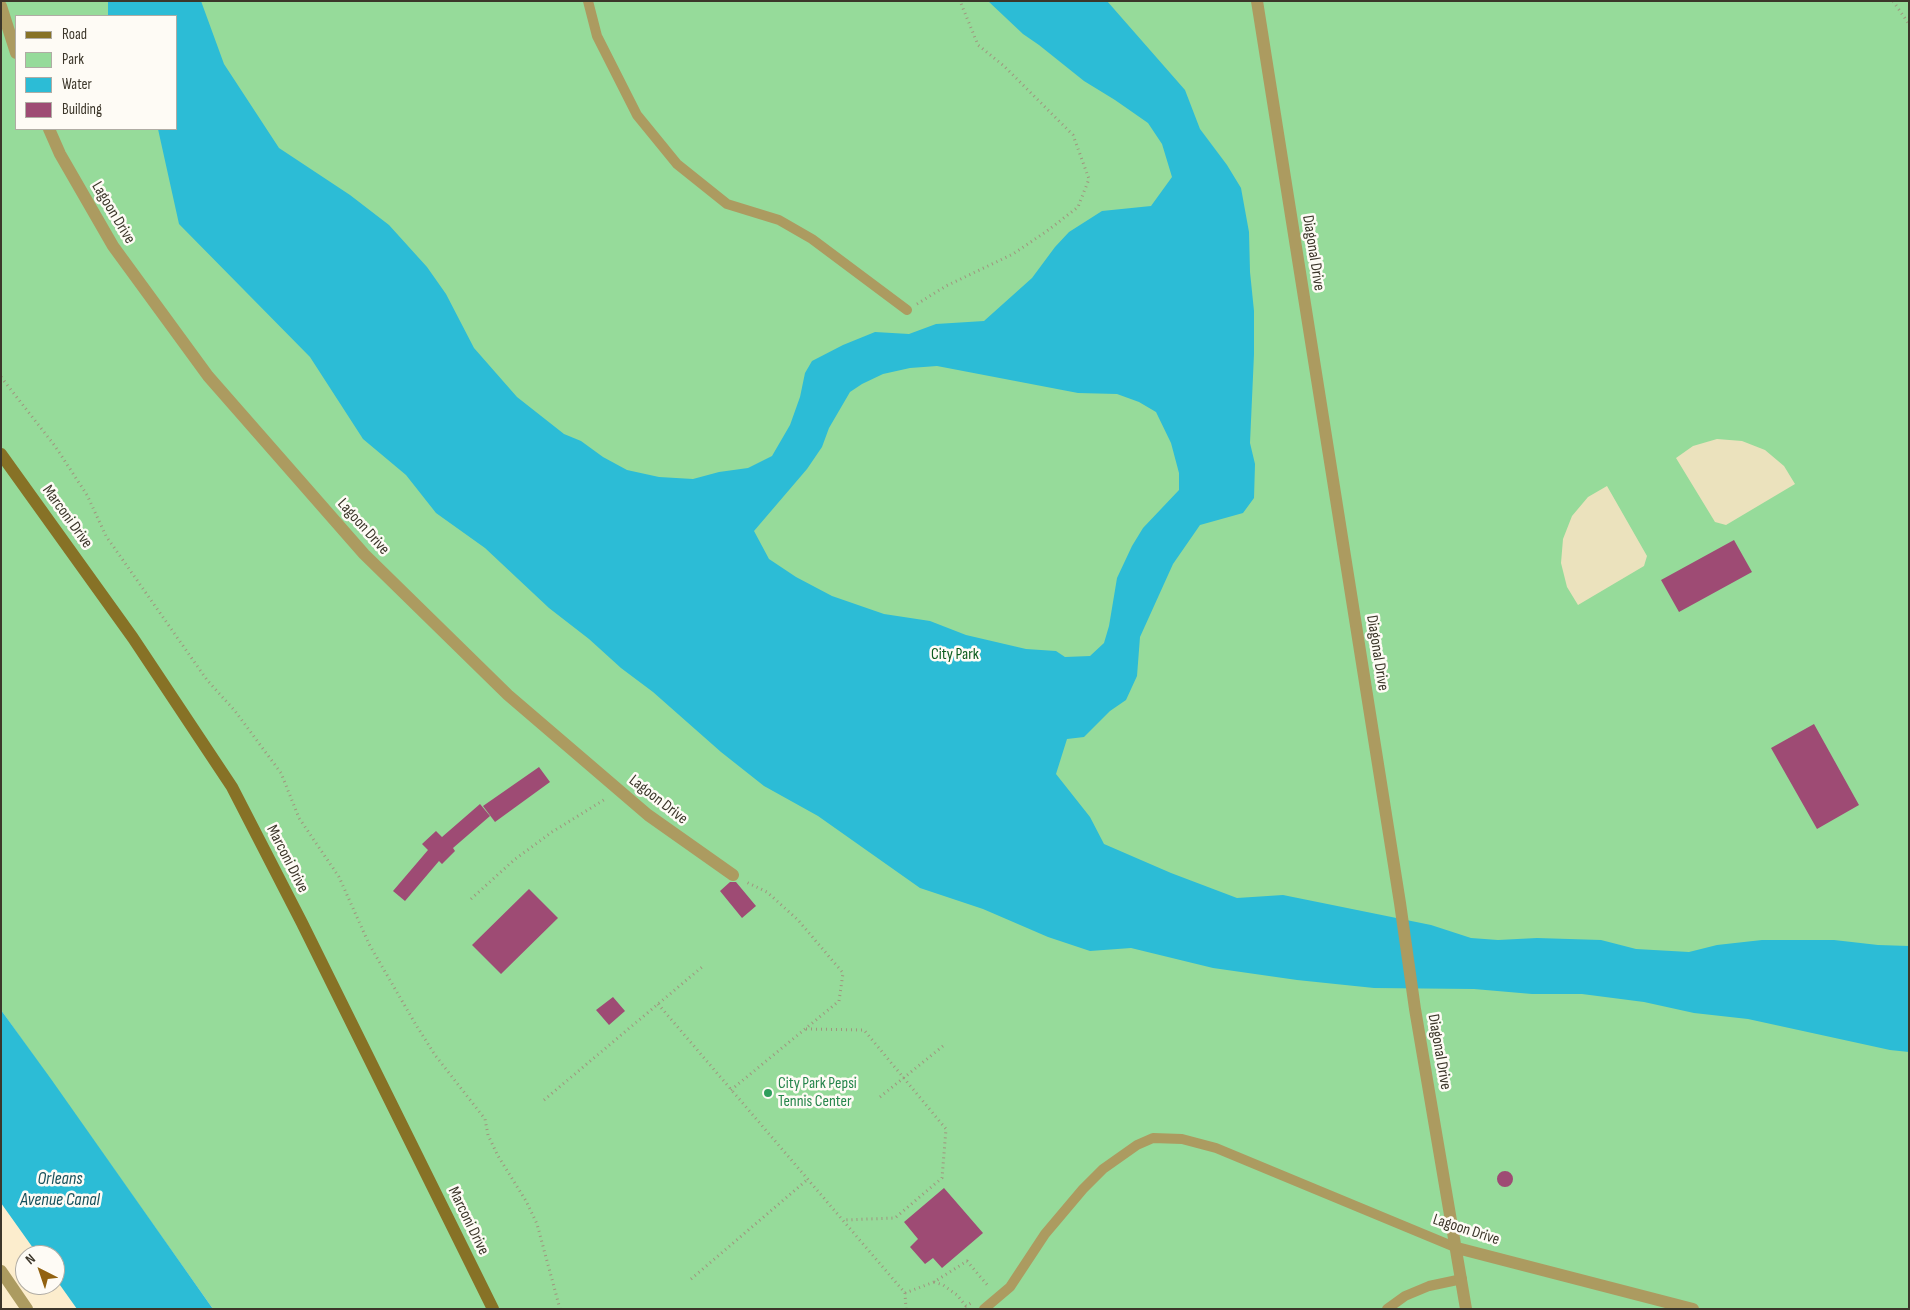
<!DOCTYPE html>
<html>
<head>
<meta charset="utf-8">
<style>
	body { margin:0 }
	#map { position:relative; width:1910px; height:1310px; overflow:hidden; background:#fcedcd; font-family:"Sofia Sans Condensed",sans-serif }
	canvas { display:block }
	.frame { position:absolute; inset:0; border:2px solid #3c362a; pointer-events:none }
	.legend { position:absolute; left:15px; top:15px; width:162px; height:115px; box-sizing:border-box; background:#fefbf5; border:1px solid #b0aca4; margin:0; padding:6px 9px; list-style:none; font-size:15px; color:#3c362a }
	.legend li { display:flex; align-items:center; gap:10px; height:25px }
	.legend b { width:25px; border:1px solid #b0aca4 }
	.north { position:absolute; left:15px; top:1245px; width:50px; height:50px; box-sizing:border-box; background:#fefbf5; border:1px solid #b0aca4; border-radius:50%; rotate:319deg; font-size:14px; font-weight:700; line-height:20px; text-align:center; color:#3c362a }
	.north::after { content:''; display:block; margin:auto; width:18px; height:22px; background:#926211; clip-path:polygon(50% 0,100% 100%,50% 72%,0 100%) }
</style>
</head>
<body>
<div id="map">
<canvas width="1910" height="1310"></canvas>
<div class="frame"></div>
<ul class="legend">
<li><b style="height:6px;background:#877226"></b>Road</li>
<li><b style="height:14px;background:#96db9a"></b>Park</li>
<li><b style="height:14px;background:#2cbcd6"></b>Water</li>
<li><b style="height:14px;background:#9e4b74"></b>Building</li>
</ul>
<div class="north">N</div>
</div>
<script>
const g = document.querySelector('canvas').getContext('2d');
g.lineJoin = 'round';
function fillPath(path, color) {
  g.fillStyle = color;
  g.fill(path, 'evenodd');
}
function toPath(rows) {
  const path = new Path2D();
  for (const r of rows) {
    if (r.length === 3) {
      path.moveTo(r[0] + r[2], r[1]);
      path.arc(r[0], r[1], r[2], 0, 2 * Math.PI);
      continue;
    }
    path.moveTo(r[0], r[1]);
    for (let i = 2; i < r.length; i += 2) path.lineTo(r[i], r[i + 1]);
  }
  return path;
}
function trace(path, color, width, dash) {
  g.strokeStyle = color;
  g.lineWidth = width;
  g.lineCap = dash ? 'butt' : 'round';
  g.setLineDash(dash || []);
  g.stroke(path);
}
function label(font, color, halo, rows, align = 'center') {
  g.font = font + ' "Sofia Sans Condensed",sans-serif';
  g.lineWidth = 5;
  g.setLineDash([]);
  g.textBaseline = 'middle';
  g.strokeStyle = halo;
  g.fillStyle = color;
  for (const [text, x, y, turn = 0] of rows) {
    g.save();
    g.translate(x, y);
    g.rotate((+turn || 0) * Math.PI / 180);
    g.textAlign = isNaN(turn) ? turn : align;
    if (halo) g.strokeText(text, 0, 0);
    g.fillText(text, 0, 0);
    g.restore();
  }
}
const green = toPath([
	[1,1,1909,1,1909,1309,213,1309,1,1010],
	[16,16,176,16,176,129,16,129]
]);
const sand = toPath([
	[1717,439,1742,441,1765,450,1784,466,1795,484,1726,525,1715,522,1676,458,1693,446],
	[1607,486,1647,556,1644,566,1578,605,1567,587,1561,563,1563,539,1572,516,1588,497]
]);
const water = toPath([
	[108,1,201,1,224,64,279,148,350,195,389,225,427,267,446,294,474,348,517,397,564,434,581,441,603,457,627,470,659,477,693,479,719,472,748,468,772,456,790,425,800,397,805,373,812,361,843,345,875,332,909,334,936,324,984,321,1032,278,1055,247,1069,232,1102,211,1151,206,1172,177,1162,144,1148,123,1115,100,1084,81,1039,45,1023,34,988,1,1107,1,1185,90,1200,129,1227,165,1241,188,1249,232,1250,272,1254,311,1254,354,1250,443,1255,464,1254,498,1243,513,1200,525,1173,564,1140,637,1137,676,1126,700,1110,711,1084,737,1067,739,1056,774,1090,817,1104,844,1171,873,1237,898,1283,895,1431,925,1471,938,1498,940,1537,938,1601,940,1636,949,1689,952,1717,945,1762,940,1834,940,1878,945,1909,946,1909,1052,1890,1050,1748,1019,1694,1013,1644,1002,1582,994,1532,994,1474,989,1374,988,1297,980,1213,968,1131,948,1090,951,1048,937,983,909,920,888,818,816,764,786,721,752,653,692,621,668,589,639,549,608,485,548,436,513,406,475,363,439,310,357,179,224,158,129,176,129,176,16,108,16],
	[937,366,1078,393,1117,394,1139,402,1156,412,1171,443,1179,473,1179,490,1143,528,1132,546,1117,578,1109,626,1104,643,1090,656,1065,657,1056,651,1026,649,966,635,930,621,884,614,832,596,796,577,769,559,754,531,807,469,822,447,829,428,850,392,862,384,883,374,910,368],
	[1,1010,51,1079,213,1309,77,1309,55,1278,55,1255,38,1255,1,1203]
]);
const building = toPath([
	[1734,540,1752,572,1679,612,1661,580],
	[1814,724,1859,805,1817,829,1771,748],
	[539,767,550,782,495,822,483,806],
	[480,804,490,816,453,848,455,851,442,864,439,861,405,901,393,891,428,850,422,844,436,831,442,837],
	[730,882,736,882,756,906,742,918,720,891],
	[529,889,558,918,501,974,472,945],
	[613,997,625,1011,609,1025,596,1010],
	[1505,1179,8],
	[944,1188,983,1233,942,1268,933,1258,925,1264,910,1247,918,1239,904,1222]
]);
const path = toPath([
	[1893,1,1909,24],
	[917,304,946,286,1013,254,1047,231,1078,207,1089,179,1073,135,1004,66,978,45,960,1],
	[1,377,55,446,87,495,106,536,207,680,235,711,281,773,299,818,339,877,369,944,416,1025,435,1055,485,1119,488,1135,498,1156,526,1201,537,1224,560,1309],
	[471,899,514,860,552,832,607,798],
	[658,1004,905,1293,906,1309],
	[806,1029,864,1030,946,1129,942,1178,895,1218,843,1220],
	[731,1090,839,1001,843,973,798,920,767,892,744,881],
	[880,1097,943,1046],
	[544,1100,702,967],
	[691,1279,808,1179],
	[934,1282,943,1285,957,1295,966,1306,971,1303],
	[905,1293,934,1282,967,1261,989,1287]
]);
const lane = toPath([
	[588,1,597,36,637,115,677,164,727,204,779,220,812,239,907,310],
	[984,1309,1010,1287,1045,1234,1083,1189,1103,1169,1137,1145,1153,1138,1182,1139,1216,1148,1457,1248],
	[1387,1309,1405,1296,1429,1286,1462,1279]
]);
const street = toPath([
	[1257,1,1400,903,1415,1009,1466,1309],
	[1,6,16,53],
	[49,129,60,154,113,246,208,376,364,554,508,695,648,815,733,875],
	[1457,1248,1693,1309],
	[1,1271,27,1309]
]);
const secondary = toPath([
	[1,454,133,638,232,787,302,923,493,1309]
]);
const markers = [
	[768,1093,5,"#2e9e5b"]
];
const streetNames = [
	["Lagoon Drive",113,213,59],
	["Diagonal Drive",1313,253,81],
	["Marconi Drive",67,517,54],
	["Lagoon Drive",363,527,48],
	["Diagonal Drive",1377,653,81],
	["Lagoon Drive",658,800,38],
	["Marconi Drive",287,859,63],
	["Diagonal Drive",1439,1052,80],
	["Marconi Drive",468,1221,64],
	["Lagoon Drive",1466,1230,18]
];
const parkNames = [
	["City Park",955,655]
];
const leisureNames = [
	["City Park Pepsi",778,1084],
	["Tennis Center",778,1102]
];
const waterNames = [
	["Orleans",60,1179],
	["Avenue Canal",60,1200]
];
fillPath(green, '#96db9a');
fillPath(sand, '#ebe2bd');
fillPath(water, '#2cbcd6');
fillPath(building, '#9e4b74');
trace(path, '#9f957e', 3, [1, 4]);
trace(lane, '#ac9b60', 10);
trace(street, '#ac9b60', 12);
trace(secondary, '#877226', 12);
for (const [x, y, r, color] of markers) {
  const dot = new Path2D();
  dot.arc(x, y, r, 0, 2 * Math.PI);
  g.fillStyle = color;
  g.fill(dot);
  trace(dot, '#fefbf5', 2);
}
label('16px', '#3c362a', '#fefbf5', streetNames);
label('16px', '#0c5c1d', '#fefbf5', parkNames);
label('16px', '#27864d', '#fefbf5', leisureNames, 'left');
label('italic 18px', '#18515c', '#fefbf5', waterNames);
</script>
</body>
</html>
